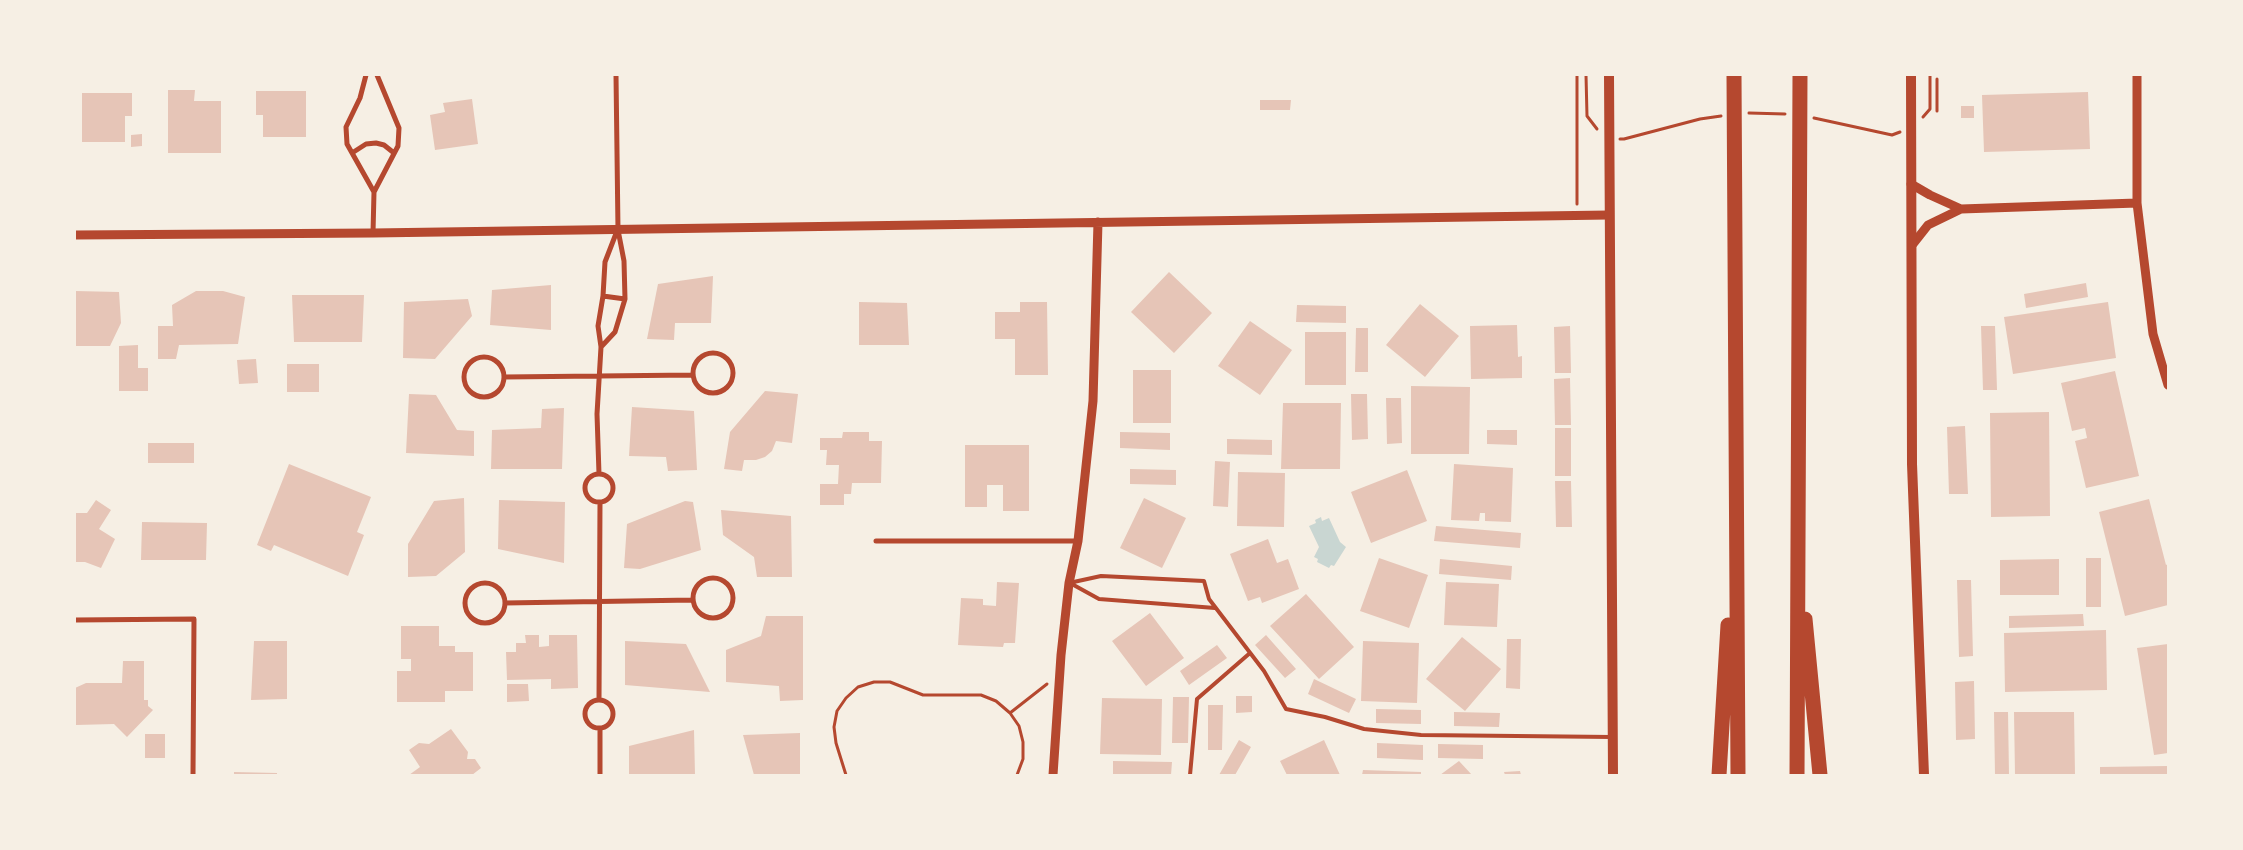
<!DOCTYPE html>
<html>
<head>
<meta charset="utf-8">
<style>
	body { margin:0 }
	#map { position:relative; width:2243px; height:850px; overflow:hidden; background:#f6efe4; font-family:"PT Sans Narrow",sans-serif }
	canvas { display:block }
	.frame { position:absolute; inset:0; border:76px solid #f6efe4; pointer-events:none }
</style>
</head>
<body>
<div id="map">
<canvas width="2243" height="850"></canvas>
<div class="frame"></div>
</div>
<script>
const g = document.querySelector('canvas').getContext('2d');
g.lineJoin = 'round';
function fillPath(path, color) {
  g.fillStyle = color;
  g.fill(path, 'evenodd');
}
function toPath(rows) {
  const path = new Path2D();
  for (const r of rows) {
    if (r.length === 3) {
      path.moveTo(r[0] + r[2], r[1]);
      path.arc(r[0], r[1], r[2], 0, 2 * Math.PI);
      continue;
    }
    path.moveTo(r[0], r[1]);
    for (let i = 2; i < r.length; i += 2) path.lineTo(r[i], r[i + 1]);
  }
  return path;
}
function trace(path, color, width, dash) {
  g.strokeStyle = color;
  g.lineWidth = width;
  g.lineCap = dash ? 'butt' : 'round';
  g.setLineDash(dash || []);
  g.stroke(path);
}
const water = toPath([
	[1321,517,1322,521,1329,518,1340,542,1346,547,1334,566,1331,565,1329,568,1317,562,1318,559,1314,557,1319,547,1309,526,1316,523,1315,520]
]);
const building = toPath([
	[168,90,195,90,194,101,221,101,221,153,168,153],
	[256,91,306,91,306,137,263,137,263,115,256,115],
	[2088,92,2090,149,1984,152,1982,95],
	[82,93,132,93,132,116,125,116,125,142,82,142],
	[472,99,478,144,435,150,430,115,445,112,443,103],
	[1260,100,1291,100,1290,110,1260,110],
	[1961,106,1974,106,1974,118,1961,118],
	[142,134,142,146,131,147,131,135],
	[1169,272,1212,313,1174,353,1131,312],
	[713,276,711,323,675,323,674,340,647,339,658,284],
	[2086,283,2088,297,2026,308,2024,294],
	[551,285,551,330,490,325,492,290],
	[75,291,119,292,121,323,110,346,75,346],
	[196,291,223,291,245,297,238,344,179,345,176,359,158,359,158,326,173,326,172,305],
	[292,295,364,295,362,342,294,342],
	[468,299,472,316,435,359,403,358,404,302],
	[859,302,907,303,909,345,859,345],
	[1020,302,1047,302,1048,375,1015,375,1015,339,995,339,995,312,1020,312],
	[2108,302,2116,358,2013,374,2004,317],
	[1420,304,1459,336,1425,377,1386,345],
	[1297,305,1346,306,1346,323,1296,322],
	[1250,321,1292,350,1260,395,1218,366],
	[1517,325,1518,357,1522,356,1522,378,1471,379,1470,326],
	[1570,326,1571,373,1555,373,1554,327],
	[1981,326,1995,326,1997,390,1983,390],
	[1356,328,1368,328,1368,372,1355,372],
	[1305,332,1346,332,1346,385,1305,385],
	[138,345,138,368,148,368,148,391,119,391,119,346],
	[256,359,258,383,239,384,237,360],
	[287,364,319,364,319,392,287,392],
	[1133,370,1171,370,1171,423,1133,423],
	[2115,371,2139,476,2086,488,2075,441,2087,438,2085,428,2072,431,2061,383],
	[1570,378,1571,425,1555,425,1554,379],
	[1411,386,1470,387,1469,454,1411,454],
	[765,391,798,394,792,443,776,441,772,451,765,457,756,460,744,460,742,471,724,469,730,432],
	[409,394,436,395,457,430,474,431,474,456,406,453],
	[1351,394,1367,394,1368,439,1352,440],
	[1386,398,1401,398,1402,443,1387,444],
	[1283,403,1341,403,1340,469,1281,469],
	[632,407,694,411,697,470,668,471,666,457,629,456],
	[564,408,562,469,491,469,492,430,541,428,542,409],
	[2049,412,2050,516,1991,517,1990,413],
	[1965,426,1968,494,1949,494,1947,427],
	[1555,428,1571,428,1571,476,1555,476],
	[1487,430,1517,430,1517,445,1487,444],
	[843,432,869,432,869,441,882,441,881,483,852,483,851,494,844,494,844,505,820,505,820,484,838,484,839,465,826,465,827,450,820,450,820,438,842,438],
	[1120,432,1170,433,1170,450,1120,448],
	[1227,439,1272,440,1272,455,1227,454],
	[148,443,194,443,194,463,148,463],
	[965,445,1029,445,1029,511,1003,511,1003,485,987,485,987,507,965,507],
	[1215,461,1230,462,1228,507,1213,506],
	[289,464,371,497,357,532,364,535,348,576,274,545,271,551,257,545],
	[1454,464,1513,468,1511,522,1485,521,1485,513,1480,513,1479,521,1451,520],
	[1130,469,1176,470,1176,485,1130,484],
	[1407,470,1427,521,1371,543,1351,492],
	[1238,472,1285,473,1284,527,1237,526],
	[1555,481,1571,481,1572,527,1556,527],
	[464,498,465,552,436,576,408,577,408,544,434,501],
	[1144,498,1186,518,1162,568,1120,548],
	[2149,499,2166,565,2168,564,2168,605,2125,616,2099,512],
	[96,500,111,510,99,529,115,539,101,568,85,562,75,562,75,513,87,513],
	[499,500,565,502,564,563,498,549],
	[685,501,693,502,701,550,640,569,624,568,627,524],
	[721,510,791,516,792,577,757,577,754,557,723,535],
	[142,522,207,523,206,560,141,560],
	[1436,526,1521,533,1520,548,1434,541],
	[1268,539,1277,563,1288,559,1299,589,1262,603,1260,597,1248,601,1230,554],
	[1379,558,1428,575,1409,628,1360,611],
	[2086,558,2101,558,2101,607,2086,607],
	[1440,559,1512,566,1511,580,1439,574],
	[2059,559,2059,595,2000,595,2000,560],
	[1957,580,1971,580,1973,656,1959,657],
	[997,582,1019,583,1015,643,1004,643,1003,647,958,645,961,598,983,599,983,605,996,606],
	[1446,582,1499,584,1497,627,1444,625],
	[1306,594,1354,647,1319,679,1270,626],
	[1150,613,1184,658,1146,686,1112,641],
	[2083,614,2084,626,2009,628,2009,616],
	[766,616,803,616,803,700,780,701,779,686,726,682,726,650,761,636],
	[401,626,439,626,439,646,455,646,455,652,473,652,473,691,445,691,445,702,397,702,397,671,411,671,411,659,401,659],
	[2106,630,2107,690,2005,692,2004,633],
	[525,635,539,635,539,647,549,646,549,635,577,635,578,688,551,689,551,679,507,680,506,652,516,652,516,643,526,643],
	[1266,635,1296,669,1285,678,1255,645],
	[1462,637,1501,669,1465,711,1426,679],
	[1507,639,1521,639,1520,689,1506,688],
	[254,641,287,641,287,699,251,700],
	[625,641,686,644,710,692,625,685],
	[1363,641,1419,643,1417,703,1361,701],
	[2168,644,2168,753,2154,755,2137,648],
	[1217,645,1227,658,1189,685,1180,671],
	[123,661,144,661,144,700,148,700,148,706,153,710,127,737,114,724,76,725,75,688,86,683,122,683],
	[1314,679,1356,699,1349,713,1308,694],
	[1974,681,1975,739,1956,740,1955,682],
	[507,684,528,684,529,701,507,702],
	[1236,696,1252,696,1252,712,1236,713],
	[1173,697,1189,697,1188,743,1172,743],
	[1102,698,1162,699,1161,755,1100,754],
	[1208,705,1223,705,1222,750,1208,750],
	[1376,709,1421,710,1421,724,1376,723],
	[1454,712,1500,713,1499,727,1454,726],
	[1994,712,2008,712,2009,775,1995,775],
	[2014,712,2074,712,2075,775,2015,775],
	[451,729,468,752,467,759,475,759,481,768,472,775,409,775,420,767,409,750,419,743,429,744],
	[694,730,695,775,629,775,629,746],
	[800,733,800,775,754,775,743,735],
	[145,734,165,734,165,758,145,758],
	[1239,740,1251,747,1235,775,1219,775],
	[1324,740,1340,775,1287,775,1280,761],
	[1377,743,1423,745,1423,760,1377,758],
	[1438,744,1483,745,1483,759,1438,758],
	[1113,761,1172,762,1171,775,1113,775],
	[1459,761,1472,775,1440,775],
	[2168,766,2168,775,2100,775,2100,767],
	[1363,770,1421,772,1421,775,1362,775],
	[1520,771,1521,775,1505,775,1504,772],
	[234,772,277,773,277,775,234,775]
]);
const path = toPath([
	[1586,75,1587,116,1597,129],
	[1937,79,1937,111],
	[1749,113,1785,114],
	[1923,117,1930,109,1930,75],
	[1814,118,1892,135,1900,132],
	[1620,139,1624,139,1700,119,1721,116],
	[1577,204,1577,75],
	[1010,713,1047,684],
	[846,775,836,743,834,727,837,711,846,698,858,687,874,682,890,682,923,695,981,695,996,701,1010,713,1019,726,1023,742,1023,759,1017,775]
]);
const service = toPath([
	[1069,583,1101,576,1204,581,1209,599,1264,671,1286,709,1325,717,1364,729,1421,735,1612,737],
	[1070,583,1099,599,1215,608],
	[1190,775,1197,699,1250,653]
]);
const minor = toPath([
	[366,75,360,98,346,127,347,144,374,192],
	[352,153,366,144,376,143,384,145,394,153],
	[373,233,374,192,398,146,399,128,377,75],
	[603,296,625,299],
	[601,347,615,332,625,299,624,261,618,230,616,75],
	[713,373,20],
	[484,377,20],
	[504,377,693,375],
	[599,474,597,414,601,347,598,326,603,296,605,262,617,231],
	[599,488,14],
	[876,541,1078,541],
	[713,598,20],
	[485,603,20],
	[505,603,693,600],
	[75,620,194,619,193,775],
	[599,700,600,502],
	[599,714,14],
	[600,728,600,775]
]);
const tertiary = toPath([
	[2137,75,2137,203,2153,334,2168,385],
	[1911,184,1930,195,1961,209],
	[75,235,373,233,1609,215],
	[1913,244,1928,225,1961,209,2137,203],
	[1053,775,1061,655,1069,583,1078,541,1093,401,1098,222]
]);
const secondary = toPath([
	[1609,75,1613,775],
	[1911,75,1912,464,1924,775]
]);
const motorway = toPath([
	[1734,75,1738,775],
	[1805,619,1820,775],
	[1719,775,1728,625],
	[1797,775,1800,75]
]);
fillPath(water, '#c9d6d2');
fillPath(building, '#e6c5b7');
trace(path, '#b5482f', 3);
trace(service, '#b5482f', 4);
trace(minor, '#b5482f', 5);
trace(tertiary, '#b5482f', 9);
trace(secondary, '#b5482f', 10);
trace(motorway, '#b5482f', 15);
</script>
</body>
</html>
